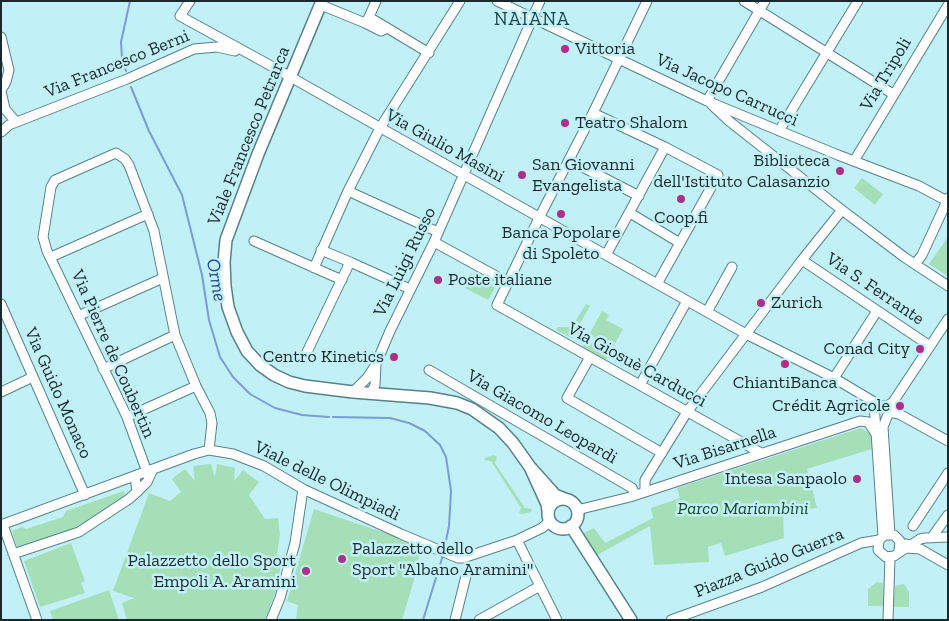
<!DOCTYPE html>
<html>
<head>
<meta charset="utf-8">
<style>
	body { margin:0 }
	#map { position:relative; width:949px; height:621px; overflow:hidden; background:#c2f0f7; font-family:"Zilla Slab",serif }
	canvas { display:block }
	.frame { position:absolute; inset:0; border:2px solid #182a2d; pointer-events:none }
</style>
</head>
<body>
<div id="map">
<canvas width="949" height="621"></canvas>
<div class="frame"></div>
</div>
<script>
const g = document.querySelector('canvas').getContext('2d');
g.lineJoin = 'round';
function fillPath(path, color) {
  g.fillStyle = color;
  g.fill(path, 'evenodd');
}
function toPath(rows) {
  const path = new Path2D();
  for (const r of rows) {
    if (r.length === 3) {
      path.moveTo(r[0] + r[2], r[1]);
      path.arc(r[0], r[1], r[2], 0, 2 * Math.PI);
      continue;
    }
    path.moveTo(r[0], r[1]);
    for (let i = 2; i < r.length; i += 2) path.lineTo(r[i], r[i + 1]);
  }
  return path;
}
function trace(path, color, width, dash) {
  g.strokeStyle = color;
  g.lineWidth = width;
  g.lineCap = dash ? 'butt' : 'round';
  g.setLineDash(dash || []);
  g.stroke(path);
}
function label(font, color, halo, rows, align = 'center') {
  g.font = font + ' "Zilla Slab",serif';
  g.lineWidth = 5;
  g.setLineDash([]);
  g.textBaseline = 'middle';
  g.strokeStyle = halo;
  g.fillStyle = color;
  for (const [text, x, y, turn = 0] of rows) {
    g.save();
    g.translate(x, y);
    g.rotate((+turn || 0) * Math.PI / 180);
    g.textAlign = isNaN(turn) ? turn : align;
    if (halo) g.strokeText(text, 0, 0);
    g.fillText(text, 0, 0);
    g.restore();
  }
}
const green = toPath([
	[862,178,883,194,875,205,854,188],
	[948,237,948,276,929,264],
	[472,274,496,286,488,300,465,288],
	[586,304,590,306,572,338,556,330,558,327,572,327],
	[602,311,609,315,606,320,623,329,606,360,582,347,584,344,589,345,594,342,594,337,590,333],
	[861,428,874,436,875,448,807,469,817,508,783,511,784,538,725,556,721,543,708,547,709,562,654,565,650,526,597,555,582,534,594,528,605,543,653,518,651,508,680,498,677,488],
	[494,455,497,457,495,463,525,508,532,509,531,512,522,514,519,513,521,508,491,461,484,460,485,458],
	[211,464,215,477,217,464,235,468,234,481,243,470,259,482,249,495,265,519,278,518,280,534,277,555,283,557,275,593,268,613,264,620,127,620,122,603,134,598,113,591,149,493,170,501,181,492,172,479,185,469,195,481,193,466],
	[124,491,126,497,75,529,30,545,17,546,12,531,22,527,26,529,63,517,66,511],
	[314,509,409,541,422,543,414,580,402,620,296,620,298,605,287,601],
	[71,543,85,581,81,583,85,593,40,607,24,561],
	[877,582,883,583,884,606,868,606,868,589],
	[904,584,909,592,909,607,893,607,895,586],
	[109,590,119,620,53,620,50,611]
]);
const stream = toPath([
	[126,71,122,58,121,42,130,1],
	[131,87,149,131,182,195,202,275,209,320,220,357,233,377,250,394,275,408,302,415,329,417],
	[333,417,390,418,409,423,425,431,440,445,446,457,451,491,449,526,444,550],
	[423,620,443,555]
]);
const minor = toPath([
	[190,1,180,16,264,62,746,334,687,412,645,480,645,491],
	[497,1,707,101,838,155,919,186,947,201,948,198],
	[647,1,593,113,539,218,497,305,761,453],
	[744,1,893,94],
	[321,5,365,23,369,17,429,53],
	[369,17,376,1],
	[365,23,381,31,387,28],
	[1,37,9,70,6,82,1,90],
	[1,91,5,109,16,122],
	[707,101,765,1],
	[712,105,729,121,842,210,904,257,948,286],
	[593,113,665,147,718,175,657,284],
	[779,131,858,1],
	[1,132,9,125,127,79,194,49,217,47,235,51],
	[569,160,639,196],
	[854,161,948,5],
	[348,191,438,232],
	[842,210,802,260,746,334,834,378,877,311],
	[630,213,680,243],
	[254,241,342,280],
	[434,242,507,282],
	[321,250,350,262],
	[606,255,665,147],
	[51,257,148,214],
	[802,260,930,346],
	[915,264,922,255,947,201,948,201],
	[314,268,348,191,380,128,460,1],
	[1,304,85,495],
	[707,312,732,267],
	[78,316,163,278],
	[307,352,350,262,410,289],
	[590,357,567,398,662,453],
	[103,369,175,335],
	[429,370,632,488,635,495],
	[834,378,881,406,887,406,893,402,948,319],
	[640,385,687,301],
	[1,392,33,377],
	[353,392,367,378,375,366],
	[371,393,375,385,376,364,390,331,434,242,540,1],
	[874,402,883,536],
	[889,412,899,414,948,441],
	[127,417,196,386],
	[147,472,127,417,47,251,43,237,51,187,55,180,116,153,125,159,129,165,154,231,175,335,196,386,210,413,212,423,209,450],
	[137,492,147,482,153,469],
	[577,510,630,497,860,421,868,422,876,434],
	[1,525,194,454,209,450,233,454,264,466,303,489,401,534,458,558,463,558,517,540,542,528,550,521],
	[3,525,37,620],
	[913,526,948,473],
	[890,534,883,427,893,402],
	[932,537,948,515],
	[517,540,557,620],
	[905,544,911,545,920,539,925,538,948,537],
	[899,552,900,541,894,535,885,535,879,540,878,550,886,557,894,556,906,548,920,549,948,565],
	[13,554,79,532,129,499,137,492,135,476],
	[271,620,280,598,295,543,303,489],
	[455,620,466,576],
	[479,620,540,586],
	[671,620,762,587,861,543,879,540],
	[888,620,890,557]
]);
const major = toPath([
	[322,1,258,154,226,240,224,262,225,286,228,307,237,332,247,351,260,365,274,375,289,382,305,386,353,392,430,398,457,403,472,409,499,428,513,443,530,467],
	[563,514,15],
	[548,511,547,504,530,467,555,495,565,499],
	[571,526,631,620]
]);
const markers = [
	[565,49,5,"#aa3185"],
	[565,123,5,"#aa3185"],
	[840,171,5,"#aa3185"],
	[522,175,5,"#aa3185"],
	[681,199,5,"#aa3185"],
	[561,214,5,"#aa3185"],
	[438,280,5,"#aa3185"],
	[761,303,5,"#aa3185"],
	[920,349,5,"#aa3185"],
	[394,357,5,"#aa3185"],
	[785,364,5,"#aa3185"],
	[900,406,5,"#aa3185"],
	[857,479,5,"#aa3185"],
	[342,559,5,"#aa3185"],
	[306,571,5,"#aa3185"]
];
const poiNames = [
	["Vittoria",575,49],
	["Teatro Shalom",575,123],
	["Biblioteca",830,161,"right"],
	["dell'Istituto Calasanzio",830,182,"right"],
	["San Giovanni",532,165],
	["Evangelista",532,186],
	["Coop.fi",681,218,"center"],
	["Banca Popolare",561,233,"center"],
	["di Spoleto",561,254,"center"],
	["Poste italiane",448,280],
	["Zurich",771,303],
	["Conad City",910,349,"right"],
	["Centro Kinetics",384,357,"right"],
	["ChiantiBanca",785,383,"center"],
	["Crédit Agricole",890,406,"right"],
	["Intesa Sanpaolo",847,479,"right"],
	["Palazzetto dello",352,549],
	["Sport \"Albano Aramini\"",352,570],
	["Palazzetto dello Sport",296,561,"right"],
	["Empoli A. Aramini",296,582,"right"]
];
const streetNames = [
	["Via Francesco Berni",117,64,-22],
	["Via Tripoli",886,74,-59],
	["Via Jacopo Carrucci",727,90,24],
	["Viale Francesco Petrarca",249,136,-68],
	["Via Giulio Masini",445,146,29],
	["Via Luigi Russo",405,262,-64],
	["Via S. Ferrante",875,289,34],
	["Via Pierre de Coubertin",113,354,66],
	["Via Giosuè Carducci",637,365,29],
	["Via Guido Monaco",58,393,66],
	["Via Giacomo Leopardi",542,417,30],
	["Via Bisarnella",725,448,-18],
	["Viale delle Olimpiadi",327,481,26],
	["Piazza Guido Guerra",769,563,-22]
];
const parkNames = [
	["Parco Mariambini",743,509]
];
const neighbourhoodNames = [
	["NAIANA",532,20]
];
const waterNames = [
	["Orme",216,280,80]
];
fillPath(green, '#a4dfb7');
trace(stream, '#7b9cd8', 2);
trace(minor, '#578188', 11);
trace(major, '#578188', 14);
trace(minor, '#fff', 9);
trace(major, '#fff', 11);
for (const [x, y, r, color] of markers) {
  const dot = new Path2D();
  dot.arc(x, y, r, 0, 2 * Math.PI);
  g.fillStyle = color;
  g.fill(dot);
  trace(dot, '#c2f0f7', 2);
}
label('18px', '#182a2d', '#c2f0f7', poiNames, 'left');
label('18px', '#182a2d', '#c2f0f7', streetNames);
label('italic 18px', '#14492b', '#c2f0f7', parkNames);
g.letterSpacing = '1px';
label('19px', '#1b454c', '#c2f0f7', neighbourhoodNames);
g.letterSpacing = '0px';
label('italic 19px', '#1f448c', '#c2f0f7', waterNames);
</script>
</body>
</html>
